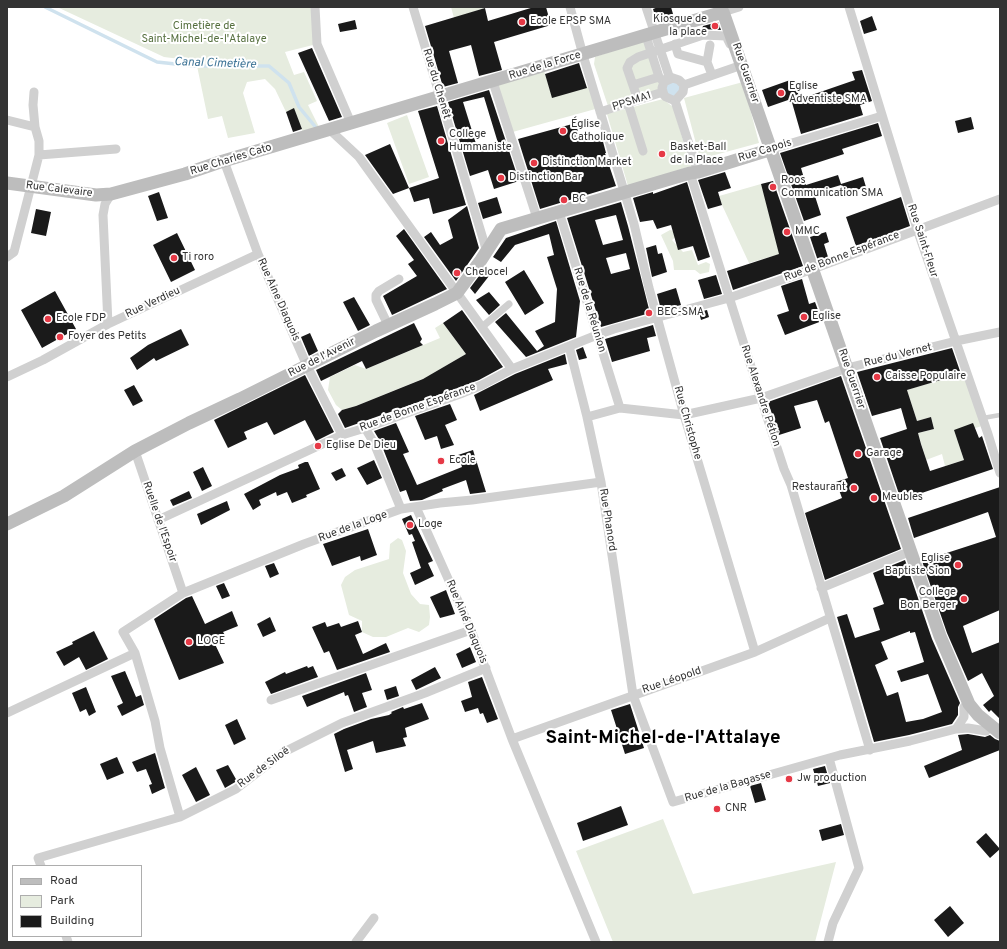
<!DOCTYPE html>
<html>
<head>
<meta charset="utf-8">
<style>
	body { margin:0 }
	#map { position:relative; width:1007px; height:949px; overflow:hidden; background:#fff; font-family:Overpass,sans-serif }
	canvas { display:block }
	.frame { position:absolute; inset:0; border:8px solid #333; pointer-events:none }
	.legend { position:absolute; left:12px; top:865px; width:130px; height:72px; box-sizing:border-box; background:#fff; border:1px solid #adadad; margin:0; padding:5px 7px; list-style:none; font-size:12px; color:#333 }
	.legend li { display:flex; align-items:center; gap:8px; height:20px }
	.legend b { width:20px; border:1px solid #adadad }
</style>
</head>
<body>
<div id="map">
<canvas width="1007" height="949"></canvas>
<div class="frame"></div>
<ul class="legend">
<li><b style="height:5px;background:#bdbdbd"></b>Road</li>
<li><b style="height:11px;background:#e6ecdf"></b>Park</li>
<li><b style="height:11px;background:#1a1a1a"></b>Building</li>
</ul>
</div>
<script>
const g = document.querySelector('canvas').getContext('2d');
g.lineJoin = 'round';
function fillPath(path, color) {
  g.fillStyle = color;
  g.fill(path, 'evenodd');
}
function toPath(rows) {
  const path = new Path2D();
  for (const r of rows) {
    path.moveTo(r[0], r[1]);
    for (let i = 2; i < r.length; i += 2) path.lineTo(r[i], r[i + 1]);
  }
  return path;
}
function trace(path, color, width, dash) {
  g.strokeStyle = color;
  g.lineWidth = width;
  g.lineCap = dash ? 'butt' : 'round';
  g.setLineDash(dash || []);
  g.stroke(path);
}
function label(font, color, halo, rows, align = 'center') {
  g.font = font + ' Overpass,sans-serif';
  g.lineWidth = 4;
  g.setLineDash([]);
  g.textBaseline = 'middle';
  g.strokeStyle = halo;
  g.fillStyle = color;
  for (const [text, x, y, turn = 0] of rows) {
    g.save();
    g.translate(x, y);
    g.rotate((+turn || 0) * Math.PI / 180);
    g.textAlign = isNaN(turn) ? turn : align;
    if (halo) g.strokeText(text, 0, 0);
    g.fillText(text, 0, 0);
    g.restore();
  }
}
const green = toPath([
	[57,7,315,7,317,44,285,52,294,75,304,72,317,101,308,105,322,133,305,138,294,109,286,112,275,89,265,79,247,82,243,93,255,133,228,138,222,116,208,119,196,61,164,57],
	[451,7,484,7,485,8,454,18],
	[651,38,661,90,608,106,594,64,595,57],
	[543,67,552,97,592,86,599,108,509,133,493,82],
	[743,82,759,143,700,159,684,98],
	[663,99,673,107,691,166,628,186,607,114],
	[407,115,429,177,409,184,387,123],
	[761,184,780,254,749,263,722,205,719,196],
	[670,230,680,233,672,240,683,252,692,250,698,265,706,262,710,264,709,272,700,274,695,270,674,270,673,261,661,235],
	[443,323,466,354,425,378,356,406,342,410,336,405,328,390,330,377,355,365,366,369,440,338,435,328],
	[967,372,985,425,956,434,964,460,945,466,942,454,926,460,918,433,934,429,931,417,917,421,907,390],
	[398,538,402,540,406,551,403,573,411,594,420,604,429,605,430,617,429,625,419,632,408,628,386,637,373,637,362,632,362,621,349,615,341,585,345,577,355,570,389,559,390,544],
	[663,819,693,894,836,862,815,942,613,942,576,851]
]);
const water = toPath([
	[670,79,684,85,675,101,663,88]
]);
const stream = toPath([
	[45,7,157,62,194,66,269,66,289,83,299,107,318,130]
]);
const building = toPath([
	[534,7,546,7,551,25,494,42,502,70,479,76,471,45,449,51,458,83,443,87,425,26,485,8,488,21],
	[658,7,671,7,673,14,656,19,653,9],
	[872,16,877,30,864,34,860,21],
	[355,20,357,29,340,32,338,24],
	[718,22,721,30,702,29,703,26],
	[312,48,342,117,329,121,298,53],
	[579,63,587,88,552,98,545,74],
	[862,70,872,101,860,105,863,115,801,134,791,99,768,107,762,90,793,79,800,99,855,80,852,72],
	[489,90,519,181,494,189,488,170,470,176,448,102],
	[484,97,498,143,478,150,463,102],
	[437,106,466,205,433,214,429,198,414,202,409,188,439,178,418,111],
	[294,108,302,129,293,132,286,112],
	[971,117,974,129,958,133,955,121],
	[576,123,580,140,601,134,606,153,605,153,616,186,540,209,518,139],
	[878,123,882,136,842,149,844,154,801,168,806,185,838,175,841,184,863,177,866,187,844,194,841,185,814,193,821,215,804,221,780,153],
	[390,144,409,188,393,194,365,155],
	[725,172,731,188,718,192,722,205,708,209,698,180],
	[773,181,803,266,733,290,727,271,779,254,761,184],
	[687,182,710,257,698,261,693,246,678,250,671,225,657,229,653,220,640,222,633,198,653,192,653,194],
	[159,192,168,218,157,221,148,196],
	[497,197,502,213,483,219,478,203],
	[901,197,910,226,856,246,846,217],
	[621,202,628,226,650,313,601,327,567,218],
	[616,215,623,240,603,245,595,220],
	[626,253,630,269,611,274,606,258],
	[467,206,479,248,456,281,424,237,431,232,440,245,453,238,448,220],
	[36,209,51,212,46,236,31,233],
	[556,221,580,301,576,337,526,357,495,322,506,313,537,351,544,346,535,331,555,322,557,289,547,257,554,255,549,234,515,245,501,262,493,257,506,238],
	[404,229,447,289,392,315,383,296,417,276,408,264,414,260,396,236],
	[826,232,829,242,824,244,828,257,818,261,810,237],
	[177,233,195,270,171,282,153,245],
	[656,245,658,254,662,253,667,272,652,277,646,248],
	[524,270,544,303,525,315,505,282],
	[482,272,489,276,475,294,470,288],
	[716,275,722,294,704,299,698,280],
	[802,279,809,304,815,302,822,321,785,335,777,315,789,311,781,286],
	[676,288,681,305,661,310,657,294],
	[55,291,76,329,42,348,21,310],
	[489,292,500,305,489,315,476,300],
	[354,297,370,325,358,331,343,302],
	[462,310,503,367,479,380,458,388,345,428,338,414,342,410,356,406,423,379,466,354,443,323],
	[707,310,709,317,701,320,699,312],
	[414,323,422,339,420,342,423,345,366,369,362,361,321,381,316,370],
	[653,325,656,336,647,338,650,351,612,362,605,339],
	[181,329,189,345,156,361,154,358,137,370,130,358,148,345],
	[310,333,318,351,309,356,301,337],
	[583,347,587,358,579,360,576,350],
	[952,348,961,374,907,390,917,421,931,417,934,429,918,433,921,444,930,471,964,460,954,430,973,423,979,438,982,436,993,469,901,500,880,438,907,429,901,408,872,416,857,372],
	[565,354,567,364,548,369,553,380,480,411,474,395,515,374],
	[305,375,334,432,316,441,305,420,274,435,267,422,244,432,247,439,228,448,214,420],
	[841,376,901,549,825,580,805,513,842,498,836,482,848,478,829,421,825,423,817,400,794,406,801,428,779,435,768,402],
	[134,385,143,401,133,406,124,390],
	[450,404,457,420,445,425,454,445,441,449,437,436,425,440,415,416],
	[396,423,409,452,403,454,417,485,462,467,458,455,473,450,486,492,470,494,466,480,442,489,443,491,422,500,410,501,406,490,400,492,380,441,374,431],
	[374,460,382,478,367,485,357,468],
	[305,462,308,462,320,489,306,495,307,497,292,503,287,492,277,496,276,492,259,500,261,505,253,510,244,494,280,475,299,468,298,465],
	[203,467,212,486,202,491,193,472],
	[342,468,346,476,336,481,331,473],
	[1000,487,1000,610,963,626,972,653,1000,642,1000,719,991,710,989,712,983,705,994,696,982,673,968,681,947,633,922,561,996,537,988,512,914,538,908,518],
	[189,491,192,498,173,506,170,500],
	[227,501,230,510,201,525,197,514],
	[411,515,433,561,428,563,434,576,415,585,410,573,421,568,412,542,415,541,412,534,409,535,402,519],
	[368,529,377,555,361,561,360,556,332,566,323,544],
	[905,560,932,639,960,703,958,707,958,715,952,724,909,735,874,742,837,617,847,614,855,638,880,630,873,608,884,604,873,573],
	[910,631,910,633,915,632,924,662,897,671,901,682,928,674,942,712,923,719,906,722,898,692,887,696,875,665,888,659,881,642],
	[274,563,279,574,270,578,265,566],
	[224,583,230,596,222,599,216,586],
	[446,590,455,614,440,618,430,597],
	[192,596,205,624,232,611,238,626,223,632,225,635,213,640,224,663,179,680,154,619,186,598],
	[270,617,276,631,263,637,257,624],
	[358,621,362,632,355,635,363,654,386,643,390,652,337,670,329,651,324,653,312,627,325,622,327,627,339,623,341,627],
	[94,631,108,659,86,670,79,657,64,666,56,652,73,644,72,642],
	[470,647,476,662,462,668,456,654],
	[307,666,308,668,313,666,318,677,271,694,265,682,285,672,286,674],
	[435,667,441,678,416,690,411,680],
	[125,671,136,697,141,695,144,705,122,716,117,706,123,703,111,676],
	[366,673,372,690,362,693,367,707,354,712,348,695,345,696,344,692,307,707,302,696],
	[482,677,498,719,487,723,483,713,480,714,478,708,465,712,461,701,472,697,468,682],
	[396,686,399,696,387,700,384,690],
	[86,687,96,712,89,716,86,709,80,712,72,693],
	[422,703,429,719,405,728,407,737,403,738,406,746,376,753,373,741,347,750,353,769,345,772,334,734,344,729,371,719,389,715,392,713,391,712,403,707,404,709],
	[630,704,644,748,625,754,611,710],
	[237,719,246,739,234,745,225,725],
	[968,734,985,737,990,735,995,739,1000,741,1000,750,929,778,924,766,962,750,958,735],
	[155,753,165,788,152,794,149,785,152,784,146,769,137,772,132,762],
	[117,757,124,773,107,780,100,764],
	[228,765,237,781,225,788,216,770],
	[825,766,830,783,818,786,813,769],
	[196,767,210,795,196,802,182,775],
	[761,783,766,800,755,803,750,786],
	[621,806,628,825,583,841,577,823],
	[841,824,844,835,822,841,819,830],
	[986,833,1000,849,990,858,976,842],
	[950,906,964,923,948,937,934,920]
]);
const service = toPath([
	[983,418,1000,415]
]);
const pedestrian = toPath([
	[482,327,509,304]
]);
const minor = toPath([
	[315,7,317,44,351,123],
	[413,7,487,252],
	[570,7,583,55,634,224,649,288,684,415,755,652],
	[646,7,670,79],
	[849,7,917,229,988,434,1000,473],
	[723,12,739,7],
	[646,36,659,77,664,82],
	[675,44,678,54,707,62],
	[710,45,707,62,712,75],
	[673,78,679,80,684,85,683,92,675,101,666,97,664,95,662,88,664,82,673,78],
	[493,82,537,218],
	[633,85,659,77],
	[684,85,742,65],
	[638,100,627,68,630,62,638,57,703,35,726,36,730,44],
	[675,101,698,172],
	[628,103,643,151],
	[600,112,663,92],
	[7,120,35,127],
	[330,130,359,157,512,369],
	[772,149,882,116],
	[39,155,116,149],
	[224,161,258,254,307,366,342,435],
	[690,173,766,414,784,469,791,485,870,750],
	[559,212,620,408],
	[7,257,14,252,39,155,39,141,35,127,33,105,34,92],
	[108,324,103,215,105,204,111,194],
	[388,325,376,300,376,295,379,291,399,279],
	[569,346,587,417,601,482,633,695,673,802,840,755,910,741,956,729,968,728,986,731],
	[7,377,43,360,108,324,258,254],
	[587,417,620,408,684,415,761,398,847,368,956,341,1000,332],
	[365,428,374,443,401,509],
	[135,451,183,593],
	[416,507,471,630,512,739,596,942],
	[158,520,342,435,365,428,460,394,482,385,512,369,597,335,614,329,729,298,813,269,1000,199],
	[821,588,911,551],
	[271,700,471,630],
	[7,713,135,653],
	[956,729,964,717,964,707],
	[512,739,755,652,830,618],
	[180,817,160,748,155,721,135,653,123,632,183,593,304,544,401,509,440,503,472,500,601,482],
	[41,866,38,858,180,817,236,789,284,752,342,723,425,693,486,668],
	[66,936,68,942],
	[356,942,374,918],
	[828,942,833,923,859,868,829,758]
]);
const secondary = toPath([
	[7,183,96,195,111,194,185,174,220,162,723,12,940,636,969,704,978,715,1000,733],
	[7,524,64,496,135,451,189,423,240,399,376,331,435,304,457,293,481,260,501,229,690,173,698,172,772,149]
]);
const markers = [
	[522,22,4,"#e63946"],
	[715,26,4,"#e63946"],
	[781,93,4,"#e63946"],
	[563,131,4,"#e63946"],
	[441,141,4,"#e63946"],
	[662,154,4,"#e63946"],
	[534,163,4,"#e63946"],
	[501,178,4,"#e63946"],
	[773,187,4,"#e63946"],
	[564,200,4,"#e63946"],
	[787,232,4,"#e63946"],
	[174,258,4,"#e63946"],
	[457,273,4,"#e63946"],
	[649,313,4,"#e63946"],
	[804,317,4,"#e63946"],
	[48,319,4,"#e63946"],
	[60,337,4,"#e63946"],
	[877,377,4,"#e63946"],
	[318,446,4,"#e63946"],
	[858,454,4,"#e63946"],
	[441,461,4,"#e63946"],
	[854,488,4,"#e63946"],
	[874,498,4,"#e63946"],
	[410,525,4,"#e63946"],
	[958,565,4,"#e63946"],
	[964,599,4,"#e63946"],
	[189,642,4,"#e63946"],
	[789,779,4,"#e63946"],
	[717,809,4,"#e63946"]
];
const poiNames = [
	["Kiosque de",707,20,"right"],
	["la place",707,33,"right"],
	["Ecole EPSP SMA",530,22],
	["Eglise",789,87],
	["Adventiste SMA",789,100],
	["Église",571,125],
	["Catholique",571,138],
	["College",449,135],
	["Hummaniste",449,148],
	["Basket-Ball",670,148],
	["de la Place",670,161],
	["Distinction Market",542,163],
	["Distinction Bar",509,178],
	["Roos",781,181],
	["Communication SMA",781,194],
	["BC",572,200],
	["MMC",795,232],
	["Ti roro",182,258],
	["Chelocel",465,273],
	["BEC-SMA",657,313],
	["Eglise",812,317],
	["Ecole FDP",56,319],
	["Foyer des Petits",68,337],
	["Caisse Populaire",885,377],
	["Eglise De Dieu",326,446],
	["Garage",866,454],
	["Ecole",449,461],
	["Restaurant",846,488,"right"],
	["Meubles",882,498],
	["Loge",418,525],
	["Eglise",950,559,"right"],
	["Baptiste Sion",950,572,"right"],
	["College",956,593,"right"],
	["Bon Berger",956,606,"right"],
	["LOGE",197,642],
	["Jw production",797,779],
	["CNR",725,809]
];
const parkNames = [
	["Cimetière de",204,27],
	["Saint-Michel-de-l'Atalaye",204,40]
];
const streetNames = [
	["Rue de la Force",545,66,-17],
	["Rue Guerrier",745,73,71],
	["Rue du Chenêt",436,84,73],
	["PPSMA1",632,102,-18],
	["Rue Capois",765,151,-17],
	["Rue Charles Cato",231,160,-17],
	["Rue Calevaire",59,190,7],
	["Rue Saint-Fleur",922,241,72],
	["Rue de Bonne Espérance",842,257,-21],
	["Rue Aine Diaquois",278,300,66],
	["Rue Verdieu",153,303,-25],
	["Rue de la Réunion",589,310,73],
	["Rue du Vernet",898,356,-14],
	["Rue de l'Avenir",322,358,-27],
	["Rue Guerrier",851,379,71],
	["Rue Alexandre Pétion",760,396,72],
	["Rue de Bonne Espérance",418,408,-20],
	["Rue Christophe",687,423,74],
	["Rue Phanord",607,520,81],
	["Ruelle de l'Espoir",159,522,71],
	["Rue de la Loge",353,527,-20],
	["Rue Ainé Diaquois",466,622,67],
	["Rue Léopold",672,681,-19],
	["Rue de Siloë",264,768,-36],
	["Rue de la Bagasse",728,787,-16]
];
const waterNames = [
	["Canal Cimetière",215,64,2]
];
const townNames = [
	["Saint-Michel-de-l'Attalaye",663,739]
];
fillPath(green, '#e6ecdf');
fillPath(water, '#cfe2ee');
trace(stream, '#cfe2ee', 3.5);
fillPath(building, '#1a1a1a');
trace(service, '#d0d0d0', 4.5);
trace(pedestrian, '#d0d0d0', 7);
trace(minor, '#d0d0d0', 9);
trace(secondary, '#bdbdbd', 13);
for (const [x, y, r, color] of markers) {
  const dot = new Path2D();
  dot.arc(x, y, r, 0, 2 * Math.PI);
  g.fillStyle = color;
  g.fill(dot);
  trace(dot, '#fff', 1.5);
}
label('11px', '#333', '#fff', poiNames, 'left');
label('11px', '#56703f', '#fff', parkNames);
label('11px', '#333', '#fff', streetNames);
label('italic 12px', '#3f7597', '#fff', waterNames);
label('bold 19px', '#000', '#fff', townNames);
</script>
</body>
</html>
